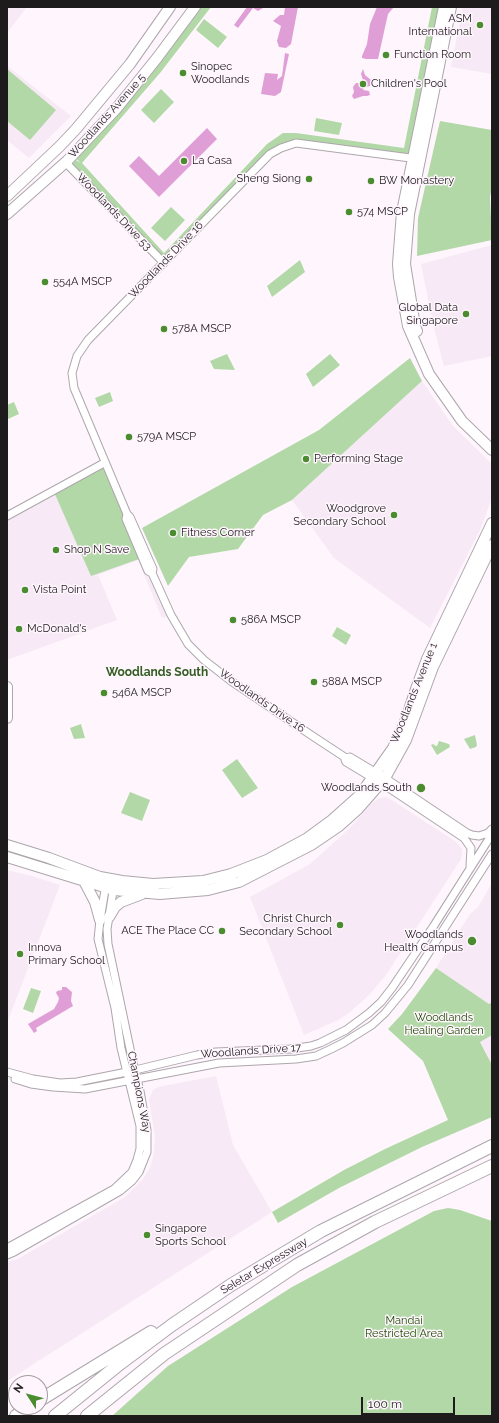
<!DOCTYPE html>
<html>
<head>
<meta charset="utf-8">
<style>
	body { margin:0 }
	#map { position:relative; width:499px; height:1423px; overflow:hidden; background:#fef6fc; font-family:Raleway,sans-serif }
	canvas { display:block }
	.frame { position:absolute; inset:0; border:8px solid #1e1b1d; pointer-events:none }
	.north { position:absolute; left:8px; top:1375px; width:40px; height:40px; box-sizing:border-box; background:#fef6fc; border:1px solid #a49ea3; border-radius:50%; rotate:306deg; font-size:11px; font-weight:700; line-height:16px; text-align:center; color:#1e1b1d }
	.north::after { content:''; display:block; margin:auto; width:14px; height:18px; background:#4a8c2f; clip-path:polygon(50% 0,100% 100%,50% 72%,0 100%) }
	.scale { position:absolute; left:361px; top:1397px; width:94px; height:18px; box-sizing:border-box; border:2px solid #1e1b1d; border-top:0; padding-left:5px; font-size:12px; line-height:14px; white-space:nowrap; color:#1e1b1d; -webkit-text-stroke:3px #fef6fc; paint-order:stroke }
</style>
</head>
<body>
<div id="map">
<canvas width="499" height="1423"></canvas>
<div class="frame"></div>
<div class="north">N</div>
<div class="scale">100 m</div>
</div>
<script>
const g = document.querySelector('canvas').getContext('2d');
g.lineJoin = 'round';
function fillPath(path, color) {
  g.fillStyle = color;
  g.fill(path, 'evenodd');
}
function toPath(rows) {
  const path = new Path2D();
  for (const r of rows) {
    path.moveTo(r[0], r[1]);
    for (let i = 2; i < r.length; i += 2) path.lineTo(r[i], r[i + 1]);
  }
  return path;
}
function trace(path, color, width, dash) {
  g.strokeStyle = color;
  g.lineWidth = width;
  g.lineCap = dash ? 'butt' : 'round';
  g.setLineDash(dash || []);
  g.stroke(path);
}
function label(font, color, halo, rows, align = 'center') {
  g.font = font + ' Raleway,sans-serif';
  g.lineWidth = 3;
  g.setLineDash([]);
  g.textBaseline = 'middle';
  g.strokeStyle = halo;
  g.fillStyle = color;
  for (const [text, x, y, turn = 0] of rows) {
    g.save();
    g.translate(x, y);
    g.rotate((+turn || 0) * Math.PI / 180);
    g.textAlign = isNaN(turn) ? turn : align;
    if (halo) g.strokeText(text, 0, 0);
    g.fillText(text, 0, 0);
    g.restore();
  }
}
const built = toPath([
	[7,7,27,7,7,33],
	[463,7,492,7,492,74,451,67],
	[7,66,71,116,29,158,7,140],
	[492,245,492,356,444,366,434,328,421,264],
	[422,381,453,426,492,464,492,498,480,530,430,628,334,558,292,500],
	[104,463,171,615,162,618,138,560,98,575,117,620,7,660,7,515],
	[386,797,390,799,455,841,462,849,461,859,386,975,369,995,349,1013,338,1020,304,1035,250,897,310,864,349,829,373,802,380,798],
	[7,870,32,876,60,885,7,1023],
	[492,883,492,1002,489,1004,436,968,470,914,478,907],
	[492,1035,492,1065,480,1041],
	[216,1076,233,1145,272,1212,7,1381,7,1262,18,1259,125,1197,143,1179,150,1168,154,1153,155,1137,149,1100,153,1090,158,1087]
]);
const green = toPath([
	[200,7,211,7,160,73,82,163,164,253,267,144,283,133,296,133,404,148,432,7,443,7,412,157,309,144,270,151,164,263,67,164,74,159,81,163,74,157,184,27,187,27,192,21,192,17],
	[204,19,227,37,218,48,196,30],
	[7,69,56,110,30,140,7,121],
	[161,89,174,102,154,123,141,110],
	[316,118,342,123,339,135,314,131],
	[440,121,492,130,492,187,490,197,492,240,417,256,418,218],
	[171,207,185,220,165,241,151,228],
	[300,260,305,272,272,297,267,286],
	[227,354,235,370,214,369,210,361],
	[330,354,340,365,313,387,306,374],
	[410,358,422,381,292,500,263,515,238,549,189,557,168,586,142,528,319,430],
	[110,392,113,401,99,407,95,398],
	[14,402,19,414,8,419,7,405],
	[104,464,142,558,91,576,54,492],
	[337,627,351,635,346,645,332,636],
	[81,724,85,738,74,739,70,728],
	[475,735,477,745,476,747,470,749,464,739],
	[439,741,449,744,450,747,437,755,431,745,433,744,436,746,437,746],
	[237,759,258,788,242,798,222,770],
	[130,792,150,800,142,821,121,813],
	[436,968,489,1004,492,1002,492,1035,480,1042,492,1065,492,1117,422,1147,339,1188,278,1223,272,1212,344,1170,385,1149,448,1120,423,1061,388,1029,402,1014],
	[31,988,41,991,33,1013,23,1009],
	[448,1208,460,1210,492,1221,492,1416,112,1416,168,1366,292,1287,434,1211]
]);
const water = toPath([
	[247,7,263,7,263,8,258,11,253,8,238,28,234,25],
	[285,7,298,7,291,44,286,48,279,47,277,41,281,26,273,21,280,15,284,15],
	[377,7,394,7,388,14,378,59,366,59,362,58,362,56,367,44,370,24],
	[285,53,289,54,281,92,275,96,261,94,265,73,278,74,277,80,282,76],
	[363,69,365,75,371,80,371,84,370,86,365,87,363,90,369,91,370,95,367,96,363,96,354,99,352,96,354,92,353,87,356,83,360,83,363,80,361,74],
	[207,128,217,139,159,197,129,166,139,156,159,176],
	[62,987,66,987,72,992,71,1001,73,1006,36,1028,37,1031,34,1033,28,1024,54,1009,58,1002,59,998,56,993,57,991,62,990]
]);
const street = toPath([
	[67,161,69,166,164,263],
	[127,514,126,519,148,571,152,573,171,615,188,644,204,660,231,681,314,737,346,758,350,757,385,778,467,833,472,835,479,836,488,833,492,829],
	[7,516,104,463],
	[152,573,153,569,130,517,127,514,74,388,72,373,77,356,88,340,270,154,281,148,296,143,418,159],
	[346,758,345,760,346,762,389,788,464,838,471,848,470,866],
	[7,1072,33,1079,60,1083,77,1082,127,1072,197,1055,216,1052,290,1049,311,1046,320,1043,346,1030,369,1013,381,1002,392,988,433,927,492,834],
	[15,1079,31,1084,53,1087,85,1089,219,1063,296,1059,316,1056,331,1049,343,1043,372,1025,385,1013,408,985,492,854],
	[7,1248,114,1189,132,1172,137,1160,140,1149,140,1126,121,1048,115,1008,98,939,100,920,106,884],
	[7,1255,14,1252,120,1191,132,1181,139,1172,147,1152,147,1130,140,1091,133,1063,108,944,107,929,114,885]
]);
const secondary = toPath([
	[444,7,402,212,398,264,399,277,408,326,429,374,462,421,492,450],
	[7,196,60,146,76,129,130,64,170,7],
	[7,214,67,161,116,109,157,58,195,7],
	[417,331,415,326,405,264,409,214,451,7],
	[7,687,7,718],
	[7,845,49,858,100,877,122,881,153,884,203,881,231,874,267,860,306,839,332,820,360,795,393,748,404,725,416,689,427,659,492,523],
	[7,857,114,890,160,894,208,890,239,882,311,845,339,826,358,809,385,778,406,740,433,667,492,545],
	[84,881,95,902,100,920],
	[109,917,115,907,121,902,142,894]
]);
const highway = toPath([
	[40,1400,151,1332],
	[16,1416,30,1407],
	[55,1416,117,1366,172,1325,231,1285,321,1231,492,1146],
	[87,1416,164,1354,297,1265,375,1222,492,1166]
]);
const markers = [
	[480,25,4,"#4a8c2f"],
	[386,55,4,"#4a8c2f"],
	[183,73,4,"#4a8c2f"],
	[363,84,4,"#4a8c2f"],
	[184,161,4,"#4a8c2f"],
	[309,179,4,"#4a8c2f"],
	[371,181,4,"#4a8c2f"],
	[349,212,4,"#4a8c2f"],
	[45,282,4,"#4a8c2f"],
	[466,314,4,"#4a8c2f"],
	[164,329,4,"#4a8c2f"],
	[129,437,4,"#4a8c2f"],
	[306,459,4,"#4a8c2f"],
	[394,515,4,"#4a8c2f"],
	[173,533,4,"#4a8c2f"],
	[56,550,4,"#4a8c2f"],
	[25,590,4,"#4a8c2f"],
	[233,620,4,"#4a8c2f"],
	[19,629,4,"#4a8c2f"],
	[314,682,4,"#4a8c2f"],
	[104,693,4,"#4a8c2f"],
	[421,788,5,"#4a8c2f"],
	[340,925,4,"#4a8c2f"],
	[222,931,4,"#4a8c2f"],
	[472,941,5,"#4a8c2f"],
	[20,954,4,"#4a8c2f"],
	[147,1235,4,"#4a8c2f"]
];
const poiNames = [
	["ASM",472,19,"right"],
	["International",472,32,"right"],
	["Function Room",394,55],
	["Sinopec",191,67],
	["Woodlands",191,80],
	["Children's Pool",371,84],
	["La Casa",192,161],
	["Sheng Siong",301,179,"right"],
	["BW Monastery",379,181],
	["574 MSCP",357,212],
	["554A MSCP",53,282],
	["Global Data",458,308,"right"],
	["Singapore",458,321,"right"],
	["578A MSCP",172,329],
	["579A MSCP",137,437],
	["Performing Stage",314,459],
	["Woodgrove",386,509,"right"],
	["Secondary School",386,522,"right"],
	["Fitness Corner",181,533],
	["Shop N Save",64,550],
	["Vista Point",33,590],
	["586A MSCP",241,620],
	["McDonald's",27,629],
	["588A MSCP",322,682],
	["546A MSCP",112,693],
	["Woodlands South",412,788,"right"],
	["Christ Church",332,919,"right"],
	["Secondary School",332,932,"right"],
	["ACE The Place CC",214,931,"right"],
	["Woodlands",463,935,"right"],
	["Health Campus",463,948,"right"],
	["Innova",28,948],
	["Primary School",28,961],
	["Singapore",155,1229],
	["Sports School",155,1242]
];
const streetNames = [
	["Woodlands Avenue 5",107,116,-48],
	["Woodlands Drive 53",114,212,46],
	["Woodlands Drive 16",166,260,-46],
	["Woodlands Avenue 1",414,693,-68],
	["Woodlands Drive 16",262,701,35],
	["Woodlands Drive 17",251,1051,-4],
	["Champions Way",139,1092,79],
	["Seletar Expressway",264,1266,-31]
];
const parkNames = [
	["Woodlands",444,1018],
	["Healing Garden",444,1031],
	["Mandai",404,1321],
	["Restricted Area",404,1334]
];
const neighbourhoodNames = [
	["Woodlands South",157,672]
];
fillPath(built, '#f7e9f5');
fillPath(green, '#b3d8a7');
fillPath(water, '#df9fd6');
trace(street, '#ada6ac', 9);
trace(secondary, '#ada6ac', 12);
trace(highway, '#ada6ac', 14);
trace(street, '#fff', 7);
trace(secondary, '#fff', 10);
trace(highway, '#fff', 12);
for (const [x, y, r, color] of markers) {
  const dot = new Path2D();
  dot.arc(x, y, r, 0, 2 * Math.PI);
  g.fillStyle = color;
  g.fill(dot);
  trace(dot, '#fef6fc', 1.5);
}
label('11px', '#1e1b1d', '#fef6fc', poiNames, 'left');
label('11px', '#1e1b1d', '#fef6fc', streetNames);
label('11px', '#1c4903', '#fef6fc', parkNames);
label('bold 12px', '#335d22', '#fef6fc', neighbourhoodNames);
</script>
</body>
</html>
